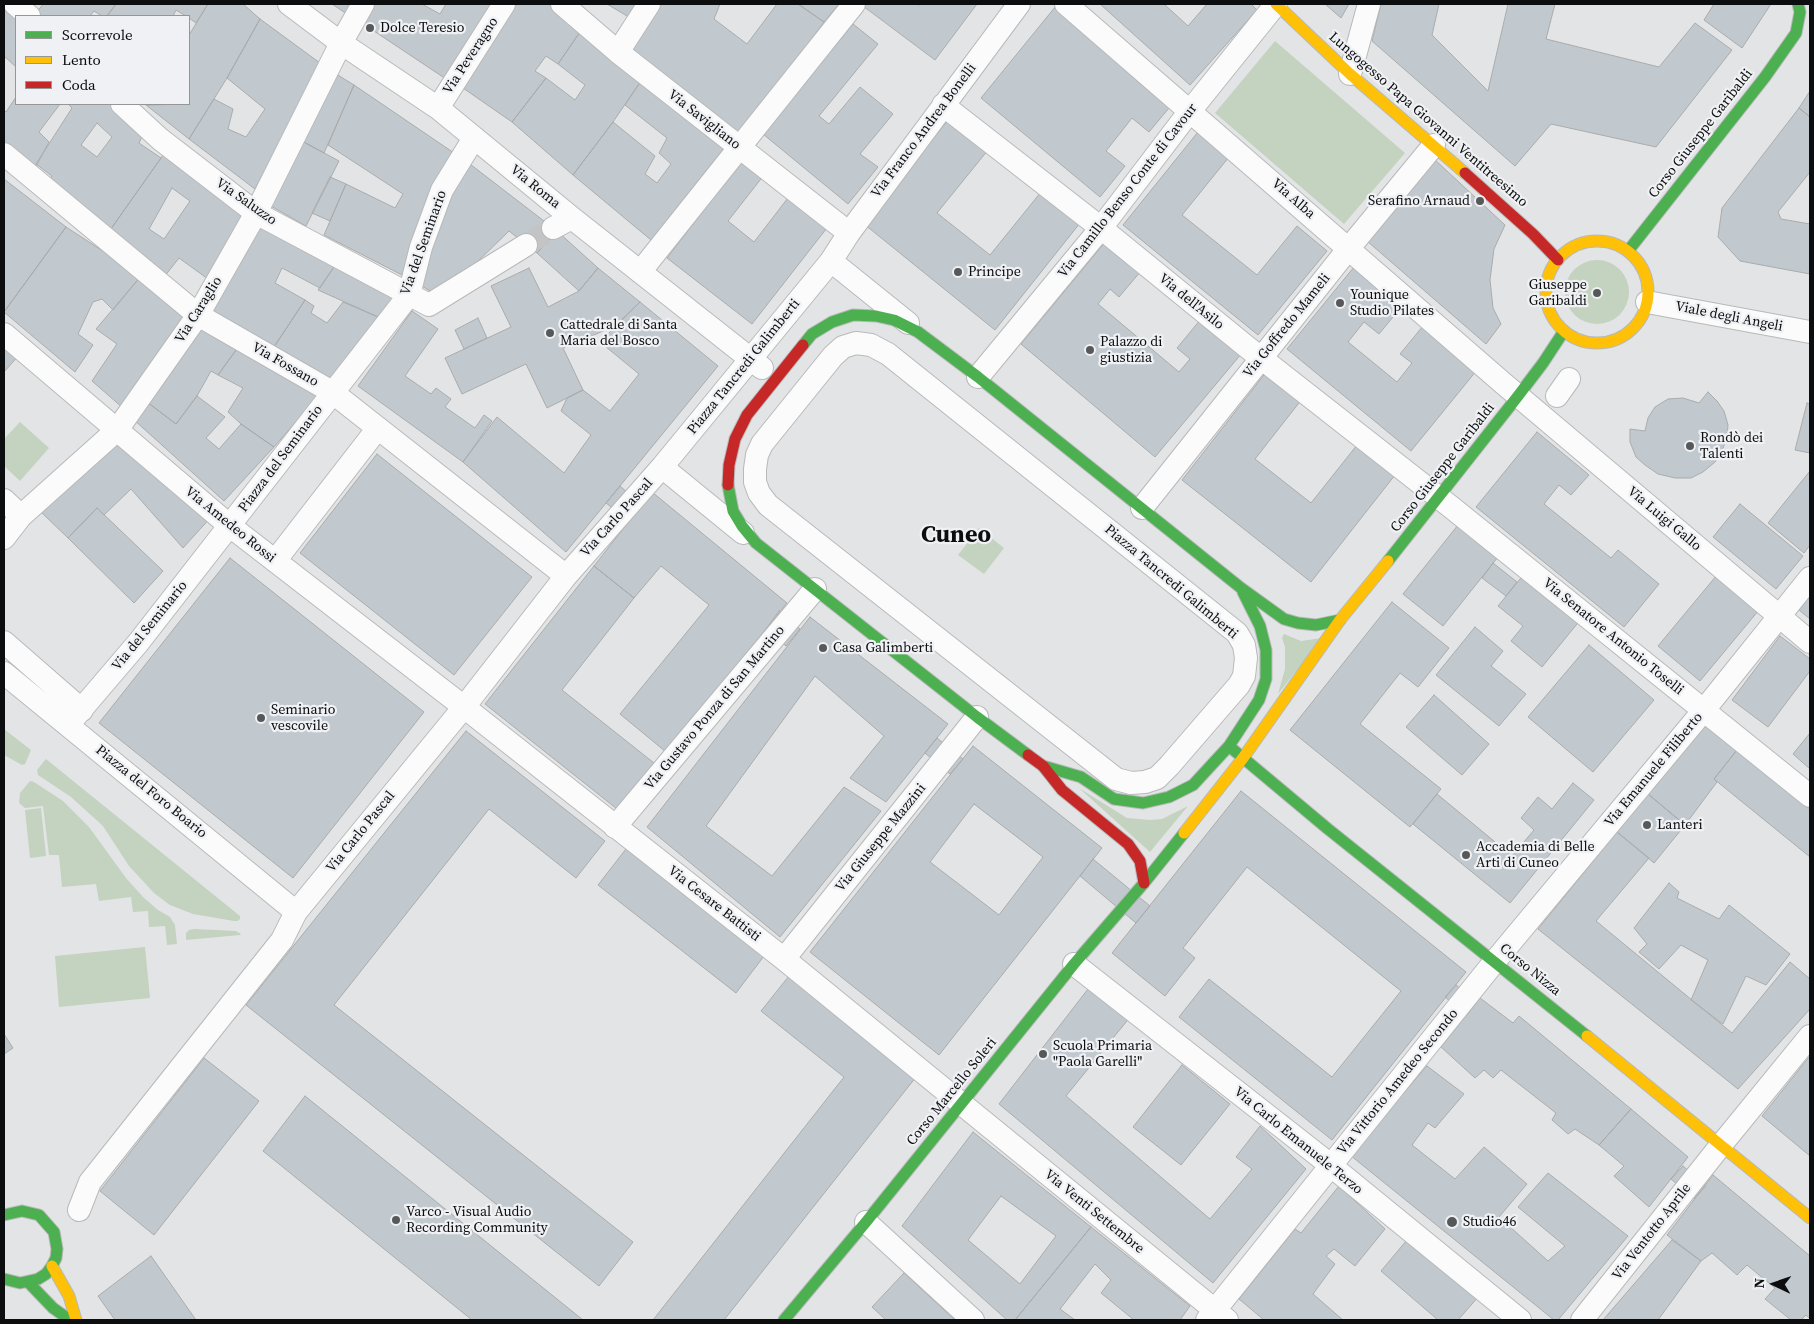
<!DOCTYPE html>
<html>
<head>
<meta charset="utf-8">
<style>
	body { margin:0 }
	#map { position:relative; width:1814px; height:1324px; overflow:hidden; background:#e3e4e5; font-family:"Source Serif 4",serif }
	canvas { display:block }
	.frame { position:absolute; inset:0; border:5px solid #0c0d0e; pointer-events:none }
	.legend { position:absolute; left:15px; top:15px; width:175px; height:90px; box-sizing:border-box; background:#eff1f4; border:1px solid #949698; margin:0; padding:6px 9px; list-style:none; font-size:15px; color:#0c0d0e }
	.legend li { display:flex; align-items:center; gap:10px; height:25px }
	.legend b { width:25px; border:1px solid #949698 }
	.north { position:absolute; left:1749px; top:1259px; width:50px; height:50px; -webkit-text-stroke:4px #eff1f4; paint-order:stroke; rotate:273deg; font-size:14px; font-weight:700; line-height:20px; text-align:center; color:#0c0d0e }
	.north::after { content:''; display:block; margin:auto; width:18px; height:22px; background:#0c0d0e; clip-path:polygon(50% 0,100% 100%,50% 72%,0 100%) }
</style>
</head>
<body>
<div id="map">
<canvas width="1814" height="1324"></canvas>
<div class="frame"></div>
<ul class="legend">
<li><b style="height:6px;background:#4caf50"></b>Scorrevole</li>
<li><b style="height:6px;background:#ffc107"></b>Lento</li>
<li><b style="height:6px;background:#c62828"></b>Coda</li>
</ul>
<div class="north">N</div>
</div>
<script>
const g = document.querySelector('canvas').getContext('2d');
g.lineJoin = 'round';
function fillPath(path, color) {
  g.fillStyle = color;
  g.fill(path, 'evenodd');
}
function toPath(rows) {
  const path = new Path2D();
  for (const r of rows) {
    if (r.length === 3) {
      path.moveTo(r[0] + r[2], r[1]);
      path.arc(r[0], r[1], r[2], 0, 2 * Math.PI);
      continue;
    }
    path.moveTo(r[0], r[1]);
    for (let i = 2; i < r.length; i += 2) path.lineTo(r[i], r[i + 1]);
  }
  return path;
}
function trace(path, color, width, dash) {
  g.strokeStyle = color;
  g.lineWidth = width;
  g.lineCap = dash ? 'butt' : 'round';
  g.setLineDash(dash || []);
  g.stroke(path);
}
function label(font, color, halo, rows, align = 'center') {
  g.font = font + ' "Source Serif 4",serif';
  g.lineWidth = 4.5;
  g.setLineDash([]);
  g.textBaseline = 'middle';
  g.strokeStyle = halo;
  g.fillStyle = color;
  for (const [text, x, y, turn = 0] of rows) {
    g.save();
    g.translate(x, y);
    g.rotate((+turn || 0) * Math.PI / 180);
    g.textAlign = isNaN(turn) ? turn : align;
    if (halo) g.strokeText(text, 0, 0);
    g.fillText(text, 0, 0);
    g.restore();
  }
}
const green = toPath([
	[1275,41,1405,153,1344,224,1215,113],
	[1597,292,32],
	[20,422,49,448,20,481,4,466,4,439],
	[979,528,1004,548,984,574,958,555],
	[1284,634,1301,641,1322,638,1278,694,1285,669,1285,647,1282,638],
	[4,729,31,750,25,764,22,765,4,755],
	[46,759,240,916,240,919,238,921,234,921,193,914,170,905,154,893,129,866,103,826,71,797,38,775,37,770],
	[30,781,34,782,63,801,89,827,126,878,143,897,158,910,170,917,175,925,177,944,167,945,165,926,149,927,148,911,133,912,131,897,99,901,96,884,62,887,59,855,49,855,43,806,25,808,19,803,20,793],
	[1079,788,1127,818,1150,820,1162,819,1188,806,1150,852],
	[41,808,46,856,30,858,25,810],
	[194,929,236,931,241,934,240,935,186,940,186,933,189,930],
	[145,947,150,998,59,1007,55,956]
]);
const building = toPath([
	[4,4,7,4,16,16,16,67,4,56,4,4],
	[43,4,116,4,107,16,102,16,94,11,90,16,42,16,37,12,43,4],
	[116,4,208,4,196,23,189,18,189,16,186,16,176,10,173,16,107,16,116,4],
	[208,4,243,4,260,19,227,78,189,139,146,105,189,104,189,35,208,4],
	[332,4,357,4,350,16,332,4],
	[374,4,422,4,440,14,446,4,495,4,446,79,362,23,374,4],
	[513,4,551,4,582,29,558,64,546,56,535,71,546,78,512,122,463,88,513,4],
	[607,4,641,4,632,19,607,4],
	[660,4,720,4,714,19,747,44,777,4,798,4,824,22,739,137,626,51,660,4],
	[798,4,839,4,824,22,798,4],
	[865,4,917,4,919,5,921,4,977,4,935,60,863,6,865,4],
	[1100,4,1164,4,1188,26,1207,4,1251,4,1257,10,1190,85,1100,4],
	[1325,4,1349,4,1341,18,1325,4],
	[1381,4,1439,4,1432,35,1488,91,1508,4,1555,4,1546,39,1659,67,1695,23,1732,50,1656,147,1551,124,1515,166,1372,41,1381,4],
	[1714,4,1771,4,1742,48,1704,20,1714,4],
	[1056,6,1174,102,1149,132,1132,118,1106,151,1125,166,1100,197,981,98,1056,6],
	[260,19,320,63,255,189,189,139,214,99,233,109,228,129,246,137,265,109,227,78,260,19],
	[853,24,878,44,819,116,829,124,860,87,893,114,860,154,878,167,848,204,763,134,853,24],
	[582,29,641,81,613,122,573,175,512,122,546,78,575,100,585,85,558,64,582,29],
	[333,72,354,85,324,153,300,140,333,72],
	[641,81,725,147,651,240,573,175,613,122,655,156,645,174,657,183,671,164,659,153,667,138,625,105,641,81],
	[354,85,457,155,442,178,402,275,324,235,346,184,395,208,403,194,328,145,354,85],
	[1810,91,1810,117,1799,108,1810,91],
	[16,97,16,104,60,104,39,132,49,142,33,172,4,146,4,110,6,112,16,97],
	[68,104,112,104,144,132,139,143,161,158,108,233,48,182,52,176,36,164,72,108,68,104],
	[97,123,112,137,97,157,81,145,97,123],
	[1799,108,1810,117,1810,172,1778,212,1781,219,1810,224,1810,274,1740,261,1718,237,1722,208,1799,108],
	[949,119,988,150,937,213,990,255,1041,192,1080,223,995,330,864,224,949,119],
	[1198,132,1229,157,1182,215,1257,275,1297,226,1327,251,1258,335,1123,225,1198,132],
	[300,140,339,161,306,226,269,205,300,140],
	[166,151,245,214,208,279,179,258,164,277,108,233,166,151],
	[172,188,190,201,164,239,149,229,172,188],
	[1433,158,1505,225,1494,249,1490,280,1493,308,1501,324,1486,344,1367,241,1433,158],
	[743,159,764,175,728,221,754,242,791,194,830,224,752,324,667,258,743,159],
	[466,161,557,231,537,253,509,231,470,269,435,294,417,283,435,222,466,161],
	[330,177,346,184,330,221,312,213,330,177],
	[4,179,66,227,4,312,4,179],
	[258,218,338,261,320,288,282,268,275,283,305,300,274,347,209,310,258,218],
	[66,227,141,276,113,310,102,299,93,302,78,334,93,345,75,372,4,312,66,227],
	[557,231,598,268,579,291,537,253,557,231],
	[1106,241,1141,271,1119,297,1110,289,1098,304,1179,372,1190,359,1177,348,1201,319,1242,353,1155,457,1021,344,1106,241],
	[338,261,401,297,385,320,318,290,338,261],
	[1354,267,1402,306,1379,334,1364,322,1348,342,1397,382,1412,363,1400,354,1423,326,1477,370,1411,451,1287,349,1354,267],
	[529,268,548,307,579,291,598,268,640,302,615,326,563,348,583,390,547,408,526,364,462,394,445,358,511,327,491,286,529,268],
	[141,276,191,317,123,408,92,381,117,344,96,329,141,276],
	[305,300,314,306,311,313,327,323,343,302,385,320,334,380,274,347,305,300],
	[640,302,718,366,566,552,463,462,497,417,564,473,591,435,561,411,567,398,583,390,610,411,639,374,600,342,640,302],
	[412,311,438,329,405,376,431,394,436,388,451,399,445,407,475,428,484,415,492,421,463,462,358,386,412,311],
	[478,318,487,338,464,349,455,330,478,318],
	[200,322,239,346,218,375,211,371,197,396,176,424,147,402,200,322],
	[4,339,20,354,4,372,4,339],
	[239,346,321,393,274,447,241,424,228,412,243,388,218,375,239,346],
	[1267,371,1302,399,1255,459,1311,503,1357,445,1395,475,1311,582,1182,480,1267,371],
	[1708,392,1717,401,1724,411,1728,425,1727,437,1722,451,1715,462,1703,472,1691,478,1675,478,1658,474,1645,465,1636,457,1630,442,1630,429,1645,431,1648,418,1655,407,1668,399,1683,398,1699,403,1708,392],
	[197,396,225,417,206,438,219,449,241,424,274,447,224,501,133,419,147,402,176,424,197,396],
	[1807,403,1810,404,1810,453,1795,450,1807,403],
	[1537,432,1589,475,1571,495,1559,485,1544,504,1611,558,1618,550,1659,584,1624,627,1476,507,1537,432],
	[118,435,212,516,183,548,131,489,104,515,97,508,68,538,39,510,118,435],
	[377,454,532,577,454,675,300,553,377,454],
	[1810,471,1810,545,1804,553,1768,523,1810,471],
	[620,486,642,505,629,521,606,503,620,486],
	[652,492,787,603,666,752,620,714,709,605,661,566,634,598,594,566,652,492],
	[1740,504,1803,556,1776,589,1713,537,1740,504],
	[97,508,163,571,134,603,68,538,97,508],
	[1458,525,1498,557,1443,626,1403,594,1458,525],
	[230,558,424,712,293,878,99,723,230,558],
	[1493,563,1517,582,1506,596,1482,578,1493,563],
	[594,566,634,598,562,690,654,763,617,809,485,704,594,566],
	[1525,573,1581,619,1542,667,1511,641,1523,626,1498,606,1525,573],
	[1717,575,1759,610,1700,681,1658,646,1717,575],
	[1810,596,1810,619,1799,610,1810,596],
	[1392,602,1449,648,1418,687,1400,673,1360,724,1441,789,1410,827,1290,730,1392,602],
	[779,611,800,629,786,646,766,629,779,611],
	[810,617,948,724,886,802,850,778,884,736,815,676,706,826,772,876,844,787,881,811,780,937,647,827,810,617],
	[1475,627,1503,651,1491,666,1526,694,1499,726,1436,675,1475,627],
	[1780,636,1810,659,1810,671,1768,727,1732,700,1780,636],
	[1589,645,1654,700,1593,772,1528,717,1589,645],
	[1434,695,1489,744,1462,775,1406,727,1434,695],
	[1709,720,1737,750,1714,779,1717,782,1685,825,1648,794,1709,720],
	[466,731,605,841,576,878,489,809,334,1005,633,1242,599,1286,246,1005,466,731],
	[1810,733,1810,769,1793,754,1810,733],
	[937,738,963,759,950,774,925,753,937,738],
	[973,746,1102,848,939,1055,810,952,973,746],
	[974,804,1043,857,999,915,930,862,974,804],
	[1737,750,1810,809,1810,857,1714,779,1737,750],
	[1573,783,1594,800,1510,903,1413,824,1437,794,1512,856,1534,830,1521,818,1538,797,1552,809,1573,783],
	[1241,791,1466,972,1332,1140,1179,1017,1209,979,1332,1077,1401,991,1247,867,1183,948,1195,958,1165,996,1112,953,1241,791],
	[1648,794,1685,825,1654,863,1617,832,1648,794],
	[1617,832,1649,858,1596,921,1732,1033,1790,962,1810,979,1810,1009,1738,1089,1538,929,1617,832],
	[626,849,764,956,736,993,598,885,626,849],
	[1093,859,1150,906,1136,923,1080,876,1093,859],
	[1669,883,1679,892,1677,898,1719,919,1729,905,1790,954,1766,985,1746,976,1723,1024,1691,1000,1708,960,1681,945,1659,969,1639,952,1647,944,1634,928,1669,883],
	[789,976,916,1077,724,1320,653,1320,844,1077,761,1011,789,976],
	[1095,980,1135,1011,1066,1096,1210,1219,1252,1169,1236,1157,1260,1126,1306,1169,1213,1283,999,1104,1095,980],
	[1456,985,1477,1002,1467,1015,1445,997,1456,985],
	[1480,998,1513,1023,1519,1016,1631,1109,1599,1145,1575,1129,1568,1134,1552,1120,1556,1113,1501,1070,1493,1078,1484,1070,1475,1078,1441,1047,1480,998],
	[4,1034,13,1048,4,1054,4,1034],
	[1810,1056,1810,1156,1762,1116,1810,1056],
	[204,1058,259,1101,154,1235,100,1191,204,1058],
	[1182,1065,1230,1104,1181,1165,1133,1127,1182,1065],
	[1427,1066,1464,1094,1435,1128,1428,1123,1412,1145,1455,1179,1484,1147,1527,1184,1499,1217,1548,1261,1565,1246,1518,1207,1548,1173,1628,1236,1558,1320,1554,1320,1350,1155,1427,1066],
	[305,1096,583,1320,472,1320,263,1151,305,1096],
	[1631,1109,1688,1157,1649,1207,1614,1176,1624,1166,1599,1145,1631,1109],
	[973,1132,1091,1227,1015,1320,1007,1320,902,1226,973,1132],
	[1001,1196,1056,1236,1020,1284,968,1240,1001,1196],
	[1683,1166,1706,1186,1694,1199,1671,1179,1683,1166],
	[1713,1175,1810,1256,1810,1319,1806,1315,1801,1320,1791,1320,1765,1299,1775,1288,1747,1265,1737,1275,1712,1253,1701,1261,1667,1235,1713,1175],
	[1339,1186,1385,1229,1355,1266,1334,1249,1326,1256,1335,1264,1313,1294,1343,1320,1264,1320,1239,1299,1295,1229,1301,1233,1339,1186],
	[1091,1227,1190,1306,1180,1320,1134,1320,1101,1293,1111,1280,1095,1264,1060,1309,1075,1320,1015,1320,1091,1227],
	[1407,1240,1479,1296,1458,1320,1438,1320,1381,1271,1407,1240],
	[1672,1240,1701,1261,1658,1320,1603,1320,1672,1240],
	[151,1256,196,1320,115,1320,98,1296,151,1256],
	[904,1273,955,1320,886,1320,872,1307,904,1273]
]);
const streetTunnel = toPath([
	[526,245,553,228]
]);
const street = toPath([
	[15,4,29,16],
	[289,4,341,43,438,108,572,218,762,368],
	[562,4,618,52,849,233],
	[1066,4,1504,384,1810,642],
	[618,52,649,4],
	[1350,74,1369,4],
	[122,104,160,139,256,213,429,305,526,245],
	[943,105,1101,228,1247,347,1451,507,1810,796],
	[438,108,504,4],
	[4,154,198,315,332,392,566,576],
	[553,228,572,218],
	[831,261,908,323],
	[640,272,854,4],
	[1647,302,1810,332],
	[4,334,230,526,464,707,784,959,1227,1320],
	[856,343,871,345,888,354,1237,633,1244,645,1246,658,1244,676,1239,685,1169,766,1157,778,1145,782,1131,783,1116,779,768,505,759,493,755,482,755,469,757,455,762,444,833,356,843,347,856,343],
	[978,377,1101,228,1190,111,1276,4],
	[1557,396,1569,379],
	[662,467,743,533],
	[4,500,21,516],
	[1142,508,1349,248,1434,145],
	[4,538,21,516,117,430,198,315,256,213,341,43,363,4],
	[275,561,378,428],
	[4,642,82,710],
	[4,673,296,912],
	[68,725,138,643,409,295,421,247,442,190,474,138],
	[615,827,815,589],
	[784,959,977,717],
	[1074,964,1319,1156,1520,1320],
	[79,1210,90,1182,282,940,296,912,464,707,566,576,662,467,831,261,849,233,1019,4],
	[866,1222,973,1320],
	[1207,1320,1495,961,1704,710,1810,578],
	[1582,1320,1721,1145,1810,1036]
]);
const fast = toPath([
	[1628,251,1765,77,1796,33,1800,12,1798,4],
	[803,345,812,334,832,322,853,315,876,316,894,320,918,332,978,377,1241,588,1284,619,1298,623,1316,625,1340,620],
	[728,485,733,511,742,526,756,543,977,717,1028,755],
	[1388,561,1518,396,1543,363,1564,331],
	[1230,747,1328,829,1587,1036],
	[1043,766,1081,777,1114,799,1143,803,1169,797,1193,785,1229,746,1259,700,1266,679,1266,650,1260,626,1243,592],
	[4,1215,22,1211,39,1215,54,1232,57,1249,56,1258,52,1266,46,1274,38,1279,20,1283,4,1279],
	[29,1283,53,1308,70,1320],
	[784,1320,866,1222,1074,964,1144,883,1184,833]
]);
const slow = toPath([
	[1276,4,1350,74,1465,173],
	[1597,292,51],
	[1184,833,1243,758,1340,620,1388,561],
	[1587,1036,1810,1218],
	[52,1266,69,1296,76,1320]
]);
const jam = toPath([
	[1465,173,1533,234,1558,260],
	[728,485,729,465,735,439,747,415,803,345],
	[1028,755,1043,766,1062,790,1128,844,1140,861,1144,883]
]);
const markers = [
	[370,28,5,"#575859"],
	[1480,201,5,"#575859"],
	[958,272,5,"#575859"],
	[1597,293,5,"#575859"],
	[1340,303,5,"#575859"],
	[550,333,5,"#575859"],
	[1090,350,5,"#575859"],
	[1690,446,5,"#575859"],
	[823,648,5,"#575859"],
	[261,718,5,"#575859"],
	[1647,825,5,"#575859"],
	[1466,855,5,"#575859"],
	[1043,1054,5,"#575859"],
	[396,1220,5,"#575859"],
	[1452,1222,6,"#575859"]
];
const poiNames = [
	["Dolce Teresio",380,28],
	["Serafino Arnaud",1470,201,"right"],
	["Principe",968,272],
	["Giuseppe",1587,285,"right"],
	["Garibaldi",1587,301,"right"],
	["Younique",1350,295],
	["Studio Pilates",1350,311],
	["Cattedrale di Santa",560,325],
	["Maria del Bosco",560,341],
	["Palazzo di",1100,342],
	["giustizia",1100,358],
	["Rondò dei",1700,438],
	["Talenti",1700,454],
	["Casa Galimberti",833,648],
	["Seminario",271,710],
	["vescovile",271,726],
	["Lanteri",1657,825],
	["Accademia di Belle",1476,847],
	["Arti di Cuneo",1476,863],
	["Scuola Primaria",1053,1046],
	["\"Paola Garelli\"",1053,1062],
	["Varco - Visual Audio",406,1212],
	["Recording Community",406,1228],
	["Studio46",1463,1222]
];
const streetNames = [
	["Via Peveragno",471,56,-57],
	["Via Savigliano",704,120,38],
	["Lungogesso Papa Giovanni Ventitreesimo",1428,120,41],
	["Via Franco Andrea Bonelli",924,131,-53],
	["Corso Giuseppe Garibaldi",1701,134,-52],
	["Via Roma",535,187,39],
	["Via Camillo Benso Conte di Cavour",1128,191,-52],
	["Via Alba",1293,199,41],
	["Via Saluzzo",246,202,35],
	["Via del Seminario",424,243,-70],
	["Via dell'Asilo",1191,302,39],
	["Via Caraglio",199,310,-58],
	["Viale degli Angeli",1729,317,11],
	["Via Goffredo Mameli",1287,326,-51],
	["Via Fossano",285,365,30],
	["Piazza Tancredi Galimberti",744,367,-51],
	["Piazza del Seminario",281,459,-53],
	["Corso Giuseppe Garibaldi",1443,468,-52],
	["Via Carlo Pascal",617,518,-48],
	["Via Luigi Gallo",1664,519,40],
	["Via Amedeo Rossi",230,525,39],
	["Piazza Tancredi Galimberti",1171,582,40],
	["Via del Seminario",150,626,-51],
	["Via Senatore Antonio Toselli",1613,637,39],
	["Via Gustavo Ponza di San Martino",715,708,-50],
	["Via Emanuele Filiberto",1654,770,-50],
	["Piazza del Foro Boario",151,792,39],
	["Via Carlo Pascal",361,832,-51],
	["Via Giuseppe Mazzini",881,838,-51],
	["Via Cesare Battisti",714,904,38],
	["Corso Nizza",1530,970,39],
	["Via Vittorio Amedeo Secondo",1398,1082,-51],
	["Corso Marcello Soleri",952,1092,-51],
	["Via Carlo Emanuele Terzo",1298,1141,39],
	["Via Venti Settembre",1094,1212,39],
	["Via Ventotto Aprile",1652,1232,-52]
];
const townNames = [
	["Cuneo",956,536]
];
fillPath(green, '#c3d3c0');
fillPath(building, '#c1c8ce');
trace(building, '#aaabab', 1);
trace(streetTunnel, '#c3c4c5', 22, [22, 11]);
trace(street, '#b8b9ba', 24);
trace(fast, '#b8b9ba', 13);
trace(slow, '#b8b9ba', 13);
trace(jam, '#b8b9ba', 13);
trace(street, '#fbfbfb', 22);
trace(fast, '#4caf50', 11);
trace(slow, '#ffc107', 11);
trace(jam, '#c62828', 11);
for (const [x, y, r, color] of markers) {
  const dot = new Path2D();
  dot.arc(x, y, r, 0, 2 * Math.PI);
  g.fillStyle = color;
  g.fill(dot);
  trace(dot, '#eff1f4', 2);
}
label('14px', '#0c0d0e', '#eff1f4', poiNames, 'left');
label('14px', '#0c0d0e', '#eff1f4', streetNames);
label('bold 24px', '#0c0d0e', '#eff1f4', townNames);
</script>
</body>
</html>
